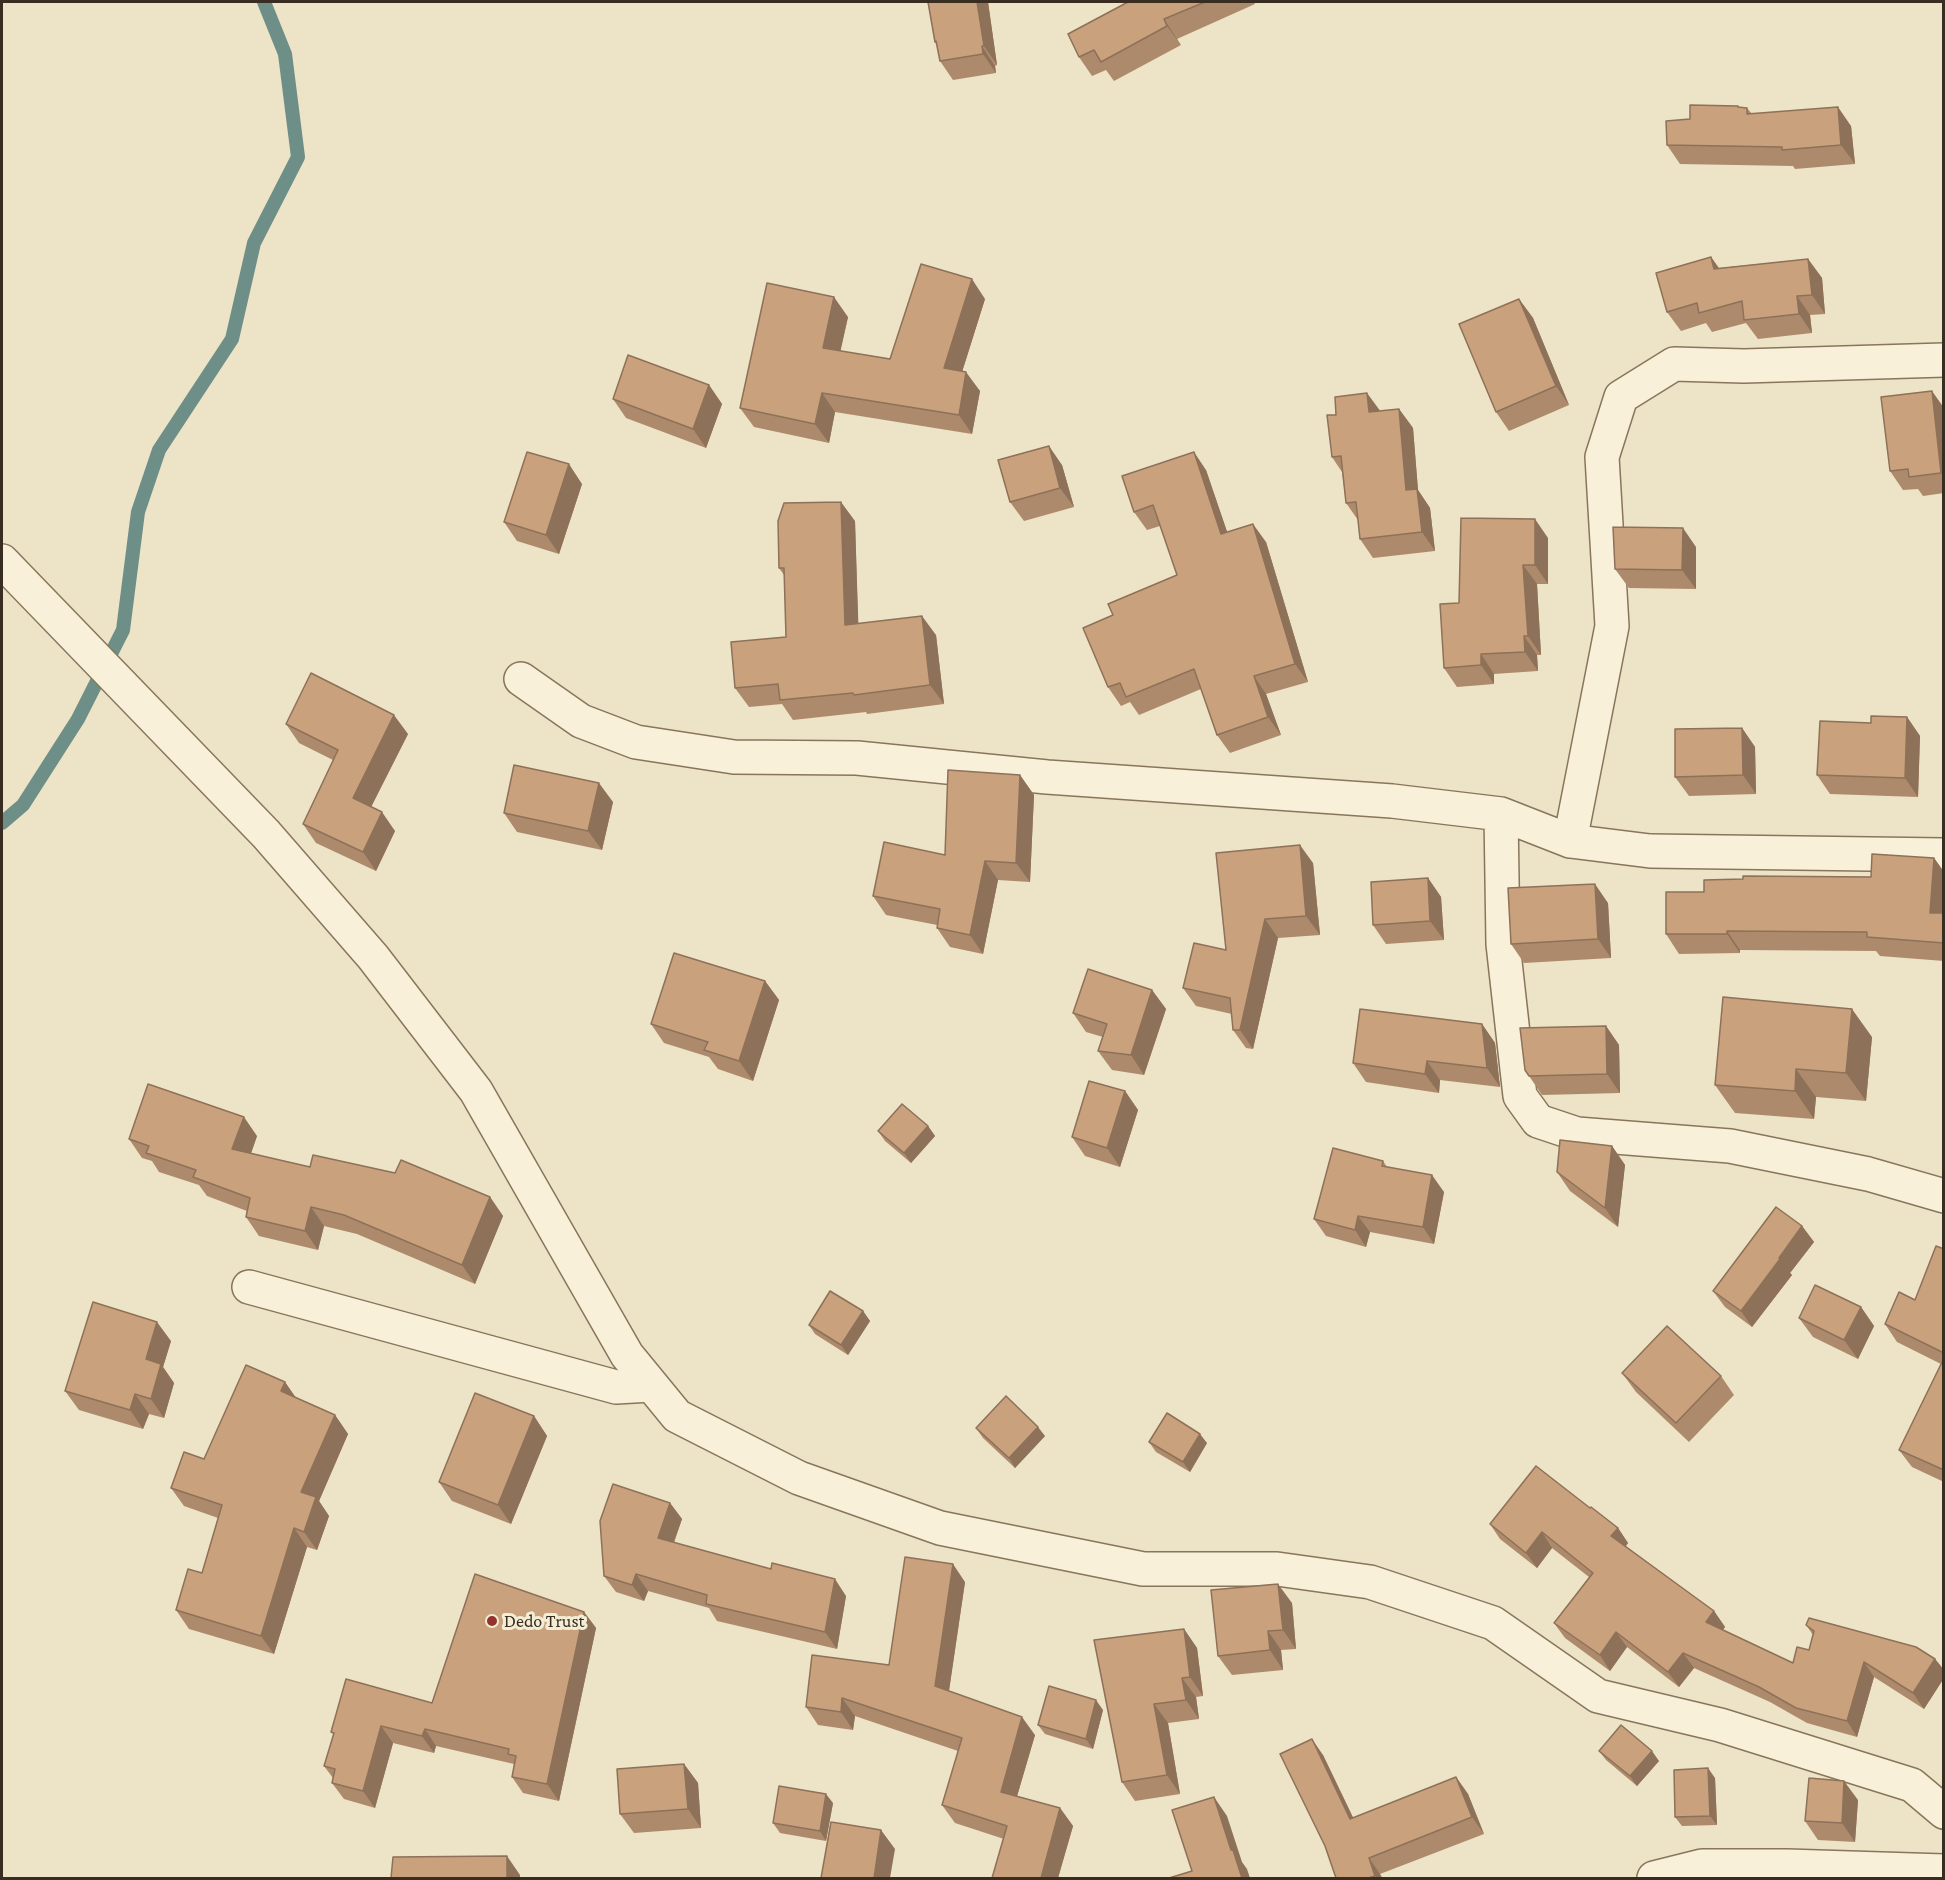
<!DOCTYPE html>
<html>
<head>
<meta charset="utf-8">
<style>
	body { margin:0 }
	#map { position:relative; width:1945px; height:1880px; overflow:hidden; background:#ede3c6; font-family:"Crimson Pro",serif }
	canvas { display:block }
	.frame { position:absolute; inset:0; border:3px solid #382d20; pointer-events:none }
</style>
</head>
<body>
<div id="map">
<canvas width="1945" height="1880"></canvas>
<div class="frame"></div>
</div>
<script>
const g = document.querySelector('canvas').getContext('2d');
g.lineJoin = 'round';
function toPath(rows) {
  const path = new Path2D();
  for (const r of rows) {
    path.moveTo(r[0], r[1]);
    for (let i = 2; i < r.length; i += 2) path.lineTo(r[i], r[i + 1]);
  }
  return path;
}
function trace(path, color, width, dash) {
  g.strokeStyle = color;
  g.lineWidth = width;
  g.lineCap = dash ? 'butt' : 'round';
  g.setLineDash(dash || []);
  g.stroke(path);
}
function fillPath(path, color) {
  g.fillStyle = color;
  g.fill(path, 'evenodd');
}
function label(font, color, halo, rows, align = 'center') {
  g.font = font + ' "Crimson Pro",serif';
  g.lineWidth = 6;
  g.setLineDash([]);
  g.textBaseline = 'middle';
  g.strokeStyle = halo;
  g.fillStyle = color;
  for (const [text, x, y, turn = 0] of rows) {
    g.save();
    g.translate(x, y);
    g.rotate((+turn || 0) * Math.PI / 180);
    g.textAlign = isNaN(turn) ? turn : align;
    if (halo) g.strokeText(text, 0, 0);
    g.fillText(text, 0, 0);
    g.restore();
  }
}
const stream = toPath([
	[2,823,23,805,78,719,123,630,138,512,159,450,232,339,254,243,298,157,285,54,264,2]
]);
const minor = toPath([
	[2,561,266,834,373,957,476,1091,627,1355,677,1416,799,1478,940,1528,1143,1569,1277,1569,1370,1582,1493,1623,1598,1696,1720,1725,1912,1785,1944,1812],
	[521,679,581,721,636,742,734,757,857,758,1047,777,1392,801,1501,814,1570,841,1650,851,1944,855],
	[1501,814,1503,944,1520,1096,1538,1121,1577,1134,1730,1146,1868,1174,1944,1196],
	[1570,841,1612,626,1602,457,1621,397,1674,364,1744,366,1944,360],
	[249,1287,616,1387,651,1385],
	[1654,1878,1702,1866,1787,1866,1944,1871]
]);
const wall = toPath([
	[988,2,997,65,995,66,996,73,953,80,940,61,937,45,935,42],
	[1128,2,1254,2,1255,4,1177,39,1181,45,1114,81,1106,70,1092,76,1079,57],
	[1738,106,1739,108,1747,108,1752,114,1851,126,1855,164,1795,169,1793,166,1680,164,1667,145,1690,119],
	[1711,257,1719,268,1808,259,1822,278,1825,314,1810,315,1812,333,1758,339,1746,323,1712,332,1706,323,1681,331,1667,312],
	[985,299,962,372,980,391,972,434,835,412,829,443,754,427,740,408,848,317,840,351,890,359],
	[1519,299,1533,318,1569,405,1509,431,1496,412],
	[709,385,722,404,706,448,626,418,613,399],
	[1944,408,1944,493,1923,496,1918,489,1903,490,1890,471],
	[1399,409,1413,428,1418,490,1430,508,1435,551,1373,558,1360,539,1358,520,1346,503,1342,472,1332,457,1336,415],
	[1062,465,1074,507,1024,521,1010,502],
	[1206,470,1227,532,1266,542,1308,682,1266,694,1281,735,1230,753,1217,735,1201,689,1139,715,1130,702,1121,706,1108,687,1177,575,1160,526,1147,530,1134,512],
	[582,484,559,554,517,541,504,522],
	[855,521,858,624,936,635,944,704,867,714,866,712,793,720,782,704,749,707,735,688,786,637,784,575,779,568],
	[1548,538,1548,584,1537,584,1541,655,1537,655,1538,671,1494,674,1494,684,1457,687,1444,668,1459,603],
	[1696,547,1696,589,1629,588,1615,569],
	[1907,717,1920,736,1918,797,1830,794,1817,775,1871,723],
	[286,724,408,734,371,807,395,831,376,871,316,843,303,824,333,760,299,743],
	[1742,728,1755,747,1756,794,1689,796,1675,777],
	[1020,775,1034,795,1030,882,998,880,983,954,950,947,937,928,937,925,886,915,873,896,945,855],
	[613,802,602,850,517,832,504,813],
	[1934,858,1944,872,1944,961,1880,956,1876,951,1740,950,1740,953,1679,954,1666,934,1704,892,1871,877],
	[1313,863,1320,935,1278,938,1253,1049,1246,1048,1233,1030,1232,1014,1196,1006,1183,988,1226,950],
	[1428,878,1441,897,1444,940,1386,944,1373,925],
	[1608,903,1611,958,1524,963,1511,944],
	[765,981,779,1000,753,1081,718,1069,709,1057,664,1043,651,1024],
	[1152,990,1166,1009,1144,1075,1112,1070,1098,1051,1103,1037,1086,1032,1073,1013],
	[1482,1024,1495,1043,1500,1087,1440,1080,1439,1093,1366,1082,1353,1063],
	[1606,1026,1619,1045,1620,1093,1542,1095,1525,1070],
	[1872,1037,1866,1101,1816,1097,1814,1119,1735,1113,1715,1085],
	[1125,1091,1138,1110,1120,1167,1085,1156,1072,1137],
	[928,1126,935,1136,911,1163,885,1141,878,1131],
	[257,1136,251,1153,310,1167,490,1197,503,1216,475,1284,357,1234,324,1226,318,1250,259,1236,246,1217,247,1211,207,1196,199,1185,159,1172,152,1161,142,1158,129,1139],
	[1612,1146,1625,1165,1618,1227,1570,1191,1557,1172],
	[1383,1161,1387,1167,1444,1192,1434,1244,1370,1232,1366,1247,1326,1236,1314,1219],
	[1802,1226,1814,1242,1790,1273,1792,1275,1752,1327,1725,1307,1713,1291],
	[1944,1249,1944,1482,1912,1467,1899,1450,1941,1364,1897,1342,1885,1324,1915,1300],
	[1861,1307,1874,1326,1858,1359,1813,1337,1799,1318],
	[863,1311,870,1321,848,1355,815,1334,809,1325],
	[171,1341,163,1367,174,1383,164,1418,149,1414,143,1429,79,1410,65,1391],
	[1622,1373,1721,1376,1734,1395,1689,1442,1636,1392],
	[285,1382,296,1398,335,1415,348,1434,319,1501,329,1516,317,1550,307,1547,274,1654,189,1629,176,1610,202,1573,218,1518,184,1506,171,1488,204,1459],
	[534,1416,547,1436,511,1524,452,1501,439,1482],
	[976,1428,1045,1436,1015,1468,983,1438],
	[1149,1442,1207,1443,1190,1472,1156,1452],
	[670,1503,682,1519,674,1543,846,1596,837,1649,717,1621,709,1608,648,1591,644,1601,616,1592,604,1576],
	[1590,1508,1618,1528,1628,1543,1626,1546,1714,1611,1725,1627,1723,1630,1793,1663,1809,1650,1813,1635,1806,1625,1935,1659,1944,1670,1944,1678,1924,1709,1874,1677,1857,1737,1807,1723,1770,1702,1694,1668,1679,1687,1627,1647,1610,1671,1565,1638,1554,1623,1589,1577,1552,1548,1537,1568,1500,1539,1490,1524],
	[965,1582,949,1691,1035,1735,1017,1796,1060,1808,1073,1826,1058,1878,992,1878,1004,1839,955,1823,942,1805,958,1751,855,1716,853,1730,818,1725,806,1707,889,1665],
	[1292,1603,1296,1649,1281,1650,1283,1670,1232,1675,1218,1656],
	[584,1612,596,1628,559,1801,523,1793,512,1777,514,1764,436,1746,434,1753,393,1743,375,1808,344,1799,332,1783,333,1778,324,1766,334,1735,331,1732,432,1703],
	[1184,1629,1197,1648,1203,1696,1196,1697,1199,1719,1168,1723,1180,1794,1135,1801,1122,1782],
	[1103,1710,1093,1749,1045,1734,1038,1725],
	[1599,1751,1659,1761,1637,1786,1606,1760],
	[1323,1755,1353,1818,1456,1777,1468,1794,1484,1834,1380,1874,1382,1878,1336,1878,1325,1846],
	[684,1764,698,1783,701,1828,634,1833,620,1814],
	[1715,1778,1717,1825,1682,1826,1675,1817],
	[1858,1800,1855,1842,1818,1840,1805,1821],
	[833,1803,826,1841,780,1833,773,1823]
]);
const shadedWall = toPath([
	[977,2,988,2,997,65,984,46],
	[1164,19,1177,39,1181,45,1167,26],
	[982,46,995,66,996,73,983,54],
	[1838,107,1851,126,1855,164,1841,145],
	[1711,257,1724,276,1714,269],
	[1808,259,1822,278,1825,314,1812,295],
	[972,279,985,299,957,388,944,368],
	[1797,296,1810,315,1812,333,1799,314],
	[834,297,848,317,837,367,823,348],
	[1519,299,1533,318,1569,405,1556,386],
	[966,372,980,391,972,434,959,415],
	[709,385,722,404,706,448,693,429],
	[1932,391,1944,408,1944,476,1941,473],
	[822,393,835,412,829,443,815,424],
	[1367,393,1381,412,1369,412],
	[1399,409,1413,428,1418,490,1430,508,1435,551,1422,532,1406,490],
	[1049,446,1062,465,1074,507,1060,488],
	[1194,452,1206,470,1234,552,1221,534],
	[569,464,582,484,559,554,546,535],
	[841,502,855,521,859,644,845,625],
	[1535,519,1548,538,1548,584,1535,565],
	[1253,524,1266,542,1308,682,1295,664],
	[1683,528,1696,547,1696,589,1682,570],
	[1523,565,1537,584,1541,655,1528,636],
	[922,616,936,635,944,704,930,685],
	[1524,636,1537,655,1538,671,1525,652],
	[1481,654,1494,674,1494,684,1481,665],
	[1254,676,1266,694,1281,735,1268,717],
	[394,715,408,734,366,817,353,798],
	[1907,717,1920,736,1918,797,1905,778],
	[1742,728,1755,747,1756,794,1743,775],
	[1020,775,1034,795,1030,882,1016,863],
	[599,783,613,802,602,850,588,831],
	[382,812,395,831,376,871,363,852],
	[1300,845,1313,863,1320,935,1306,916],
	[1934,858,1944,872,1943,932,1930,913],
	[985,861,998,880,983,954,970,935],
	[1428,878,1441,897,1444,940,1430,921],
	[1595,884,1608,903,1611,958,1598,939],
	[1265,919,1278,938,1253,1049,1240,1030],
	[1727,931,1740,950,1740,953,1727,934],
	[765,981,779,1000,753,1081,739,1061],
	[1152,990,1166,1009,1144,1075,1131,1055],
	[1852,1009,1872,1037,1866,1101,1846,1073],
	[1482,1024,1495,1043,1500,1087,1487,1068],
	[1606,1026,1619,1045,1620,1093,1607,1074],
	[1427,1061,1440,1080,1439,1093,1425,1074],
	[1796,1069,1816,1097,1814,1119,1795,1091],
	[1125,1091,1138,1110,1120,1167,1107,1148],
	[244,1117,257,1136,246,1168,232,1149],
	[928,1126,935,1136,911,1163,904,1153],
	[1612,1146,1625,1165,1618,1227,1605,1208],
	[1432,1175,1444,1192,1434,1244,1423,1227],
	[490,1197,503,1216,475,1284,462,1265],
	[311,1207,324,1226,318,1250,305,1231],
	[1358,1216,1370,1232,1366,1247,1355,1230],
	[1802,1226,1814,1242,1790,1273,1792,1275,1752,1327,1741,1311],
	[1861,1307,1874,1326,1858,1359,1844,1340],
	[863,1311,870,1321,848,1355,841,1345],
	[157,1322,171,1341,163,1367,174,1383,164,1418,151,1399,146,1359],
	[285,1382,298,1401,281,1391],
	[135,1394,149,1414,143,1429,130,1410],
	[335,1415,348,1434,319,1501,329,1516,317,1550,304,1532,301,1492],
	[534,1416,547,1436,511,1524,498,1505],
	[1038,1427,1045,1436,1015,1468,1009,1458],
	[1200,1434,1207,1443,1190,1472,1183,1462],
	[670,1503,682,1519,669,1555,658,1538],
	[294,1528,307,1547,274,1654,261,1636],
	[1618,1528,1628,1543,1622,1551,1611,1536],
	[1542,1532,1552,1548,1537,1568,1526,1553],
	[953,1564,965,1582,947,1704,935,1686],
	[636,1574,648,1591,644,1601,632,1585],
	[835,1579,846,1596,837,1649,825,1632],
	[1278,1584,1292,1603,1296,1649,1283,1630],
	[1714,1611,1725,1627,1717,1637,1706,1622],
	[584,1612,596,1628,559,1801,547,1784],
	[1184,1629,1197,1648,1203,1696,1190,1677],
	[1268,1631,1281,1650,1283,1670,1270,1650],
	[1616,1632,1627,1647,1610,1671,1600,1655],
	[1683,1653,1694,1668,1679,1687,1668,1672],
	[1935,1659,1944,1670,1944,1678,1924,1709,1913,1693],
	[1864,1662,1874,1677,1857,1737,1847,1721],
	[1182,1678,1196,1697,1199,1719,1186,1700],
	[842,1698,855,1716,853,1730,841,1712],
	[1096,1700,1103,1710,1093,1749,1086,1739],
	[1154,1704,1168,1723,1180,1794,1167,1775],
	[1022,1717,1035,1735,1013,1810,1001,1792],
	[381,1726,393,1743,375,1808,363,1791],
	[425,1729,436,1746,434,1753,422,1736],
	[1312,1739,1323,1755,1362,1836,1350,1819],
	[1652,1751,1659,1761,1637,1786,1630,1776],
	[684,1764,698,1783,701,1828,688,1809],
	[1708,1768,1715,1778,1717,1825,1710,1816],
	[1456,1777,1468,1794,1484,1834,1472,1817],
	[1844,1781,1858,1800,1855,1842,1842,1823],
	[826,1794,833,1803,826,1841,820,1831],
	[1214,1797,1227,1816,1242,1862,1247,1869,1250,1878,1242,1878,1231,1850],
	[1060,1808,1073,1826,1058,1878,1041,1878],
	[881,1830,895,1849,890,1878,874,1878],
	[507,1856,520,1875,520,1878,507,1878],
	[1369,1858,1380,1874,1382,1878,1377,1878,1375,1876]
]);
const building = toPath([
	[928,2,977,2,984,46,982,46,983,54,940,61,936,41,935,42,928,2],
	[1128,2,1205,2,1164,19,1167,26,1101,62,1094,50,1079,57,1068,34,1128,2],
	[1690,105,1738,106,1738,107,1747,108,1747,114,1838,107,1841,145,1782,150,1782,147,1667,145,1666,121,1690,119,1690,105],
	[1711,257,1714,269,1808,259,1812,295,1797,296,1799,314,1744,320,1742,301,1699,313,1697,303,1667,312,1656,273,1711,257],
	[921,264,972,279,944,368,966,372,959,415,822,393,815,424,740,408,767,283,834,297,823,348,890,359,921,264],
	[1519,299,1556,386,1496,412,1459,324,1519,299],
	[628,355,709,385,693,429,613,399,628,355],
	[1932,391,1941,473,1909,477,1908,469,1890,471,1881,397,1932,391],
	[1367,393,1369,412,1399,409,1406,490,1417,489,1422,532,1360,539,1356,502,1346,503,1341,456,1332,457,1327,415,1336,415,1335,397,1367,393],
	[1049,446,1060,488,1010,502,998,460,1049,446],
	[527,452,569,464,546,535,504,522,527,452],
	[1194,452,1221,534,1253,524,1295,664,1254,676,1268,717,1217,735,1194,669,1126,697,1120,683,1108,687,1083,628,1113,615,1108,604,1177,575,1153,505,1134,512,1122,476,1194,452],
	[841,502,845,625,922,616,930,685,854,695,853,693,780,700,778,684,735,688,731,642,786,637,784,568,779,568,778,521,784,503,841,502],
	[1461,518,1535,519,1535,565,1523,565,1528,636,1524,636,1525,652,1481,654,1481,665,1444,668,1440,604,1459,603,1461,518],
	[1613,527,1683,528,1682,570,1615,569,1613,527],
	[311,673,394,715,353,798,382,812,363,852,303,824,338,750,286,724,311,673],
	[1871,716,1907,717,1905,778,1817,775,1820,721,1871,723,1871,716],
	[1742,728,1743,775,1675,777,1675,729,1742,728],
	[514,765,599,783,588,831,504,813,514,765],
	[948,770,1020,775,1016,863,985,861,970,935,937,928,940,909,873,896,884,842,945,855,948,770],
	[1300,845,1306,916,1265,919,1240,1030,1233,1030,1230,998,1183,988,1194,943,1226,950,1216,853,1300,845],
	[1872,854,1934,858,1930,913,1944,913,1944,943,1867,937,1867,932,1727,931,1727,934,1666,934,1666,892,1704,892,1704,880,1743,879,1743,876,1871,877,1872,854],
	[1428,878,1430,921,1373,925,1371,882,1428,878],
	[1595,884,1598,939,1511,944,1508,888,1595,884],
	[674,953,765,981,739,1061,704,1050,708,1042,651,1024,674,953],
	[1088,969,1152,990,1131,1055,1098,1051,1107,1024,1073,1013,1088,969],
	[1723,997,1852,1009,1846,1073,1796,1069,1795,1091,1715,1085,1723,997],
	[1360,1009,1482,1024,1487,1068,1427,1061,1425,1074,1353,1063,1360,1009],
	[1606,1026,1607,1074,1529,1076,1525,1070,1520,1028,1606,1026],
	[1089,1081,1125,1091,1107,1148,1072,1137,1089,1081],
	[148,1084,244,1117,232,1149,310,1167,313,1155,395,1173,401,1160,490,1197,462,1265,344,1215,311,1207,305,1231,246,1217,250,1198,193,1177,196,1170,146,1153,149,1146,129,1139,148,1084],
	[902,1104,928,1126,904,1153,878,1131,902,1104],
	[1560,1140,1612,1146,1605,1208,1557,1172,1560,1140],
	[1333,1148,1383,1161,1382,1166,1432,1175,1423,1227,1358,1216,1355,1230,1314,1219,1333,1148],
	[1776,1207,1802,1226,1779,1258,1780,1259,1741,1311,1713,1291,1776,1207],
	[1936,1246,1944,1249,1944,1353,1885,1324,1899,1292,1915,1300,1936,1246],
	[1815,1285,1861,1307,1844,1340,1799,1318,1815,1285],
	[830,1291,863,1311,841,1345,809,1325,830,1291],
	[93,1302,157,1322,146,1359,161,1364,151,1399,135,1394,130,1410,65,1391,93,1302],
	[1667,1326,1721,1376,1676,1423,1622,1373,1667,1326],
	[1944,1358,1944,1470,1899,1450,1944,1358],
	[246,1365,285,1382,281,1391,335,1415,301,1492,316,1497,304,1532,294,1528,261,1636,176,1610,188,1569,202,1573,222,1505,171,1488,184,1452,204,1459,246,1365],
	[475,1393,534,1416,498,1505,439,1482,475,1393],
	[1006,1396,1038,1427,1009,1458,976,1428,1006,1396],
	[1167,1413,1200,1434,1183,1462,1149,1442,1167,1413],
	[1536,1466,1590,1508,1591,1507,1618,1528,1611,1536,1714,1611,1706,1622,1793,1663,1797,1647,1809,1650,1814,1631,1806,1625,1809,1618,1916,1647,1935,1659,1913,1693,1864,1662,1847,1721,1796,1708,1759,1687,1683,1653,1668,1672,1616,1632,1600,1655,1554,1623,1593,1573,1542,1532,1526,1553,1490,1524,1536,1466],
	[613,1484,670,1503,658,1538,771,1569,772,1563,835,1579,825,1632,706,1604,707,1595,636,1574,632,1585,604,1576,600,1521,613,1484],
	[905,1557,953,1564,935,1686,1022,1717,1001,1792,1060,1808,1041,1878,992,1878,1007,1826,942,1805,962,1738,842,1698,841,1712,806,1707,812,1655,889,1665,905,1557],
	[475,1574,584,1612,547,1784,512,1777,516,1756,508,1754,509,1749,425,1729,422,1736,381,1726,363,1791,332,1783,335,1769,324,1766,334,1733,331,1732,346,1679,432,1703,475,1574],
	[1278,1584,1283,1630,1268,1631,1270,1650,1218,1656,1211,1590,1278,1584],
	[1184,1629,1190,1677,1182,1678,1186,1700,1154,1704,1167,1775,1122,1782,1094,1640,1184,1629],
	[1049,1686,1096,1700,1086,1739,1038,1725,1049,1686],
	[1621,1725,1652,1751,1630,1776,1599,1751,1621,1725],
	[1312,1739,1350,1819,1456,1777,1472,1817,1369,1858,1375,1876,1368,1878,1336,1878,1325,1846,1280,1754,1312,1739],
	[684,1764,688,1809,620,1814,617,1769,684,1764],
	[1708,1768,1710,1816,1675,1817,1674,1770,1708,1768],
	[1809,1778,1844,1781,1842,1823,1805,1821,1809,1778],
	[779,1786,826,1794,820,1831,773,1823,779,1786],
	[1214,1797,1231,1850,1233,1850,1242,1878,1169,1878,1192,1871,1172,1810,1214,1797],
	[831,1822,881,1830,874,1878,821,1878,831,1822],
	[507,1856,507,1878,391,1878,393,1857,507,1856]
]);
const markers = [
	[492,1621,6,"#94332e"]
];
const poiNames = [
	["Dedo Trust",504,1621]
];
trace(stream, '#6e8f88', 14);
trace(minor, '#88765c', 36);
trace(minor, '#f8f0d9', 33);
fillPath(wall, '#ae8a6c');
fillPath(shadedWall, '#8d7158');
fillPath(building, '#caa17d');
trace(building, '#8d7158', 1.5);
for (const [x, y, r, color] of markers) {
  const dot = new Path2D();
  dot.arc(x, y, r, 0, 2 * Math.PI);
  g.fillStyle = color;
  g.fill(dot);
  trace(dot, '#f4edd5', 2);
}
label('18px', '#382d20', '#f4edd5', poiNames, 'left');
</script>
</body>
</html>
